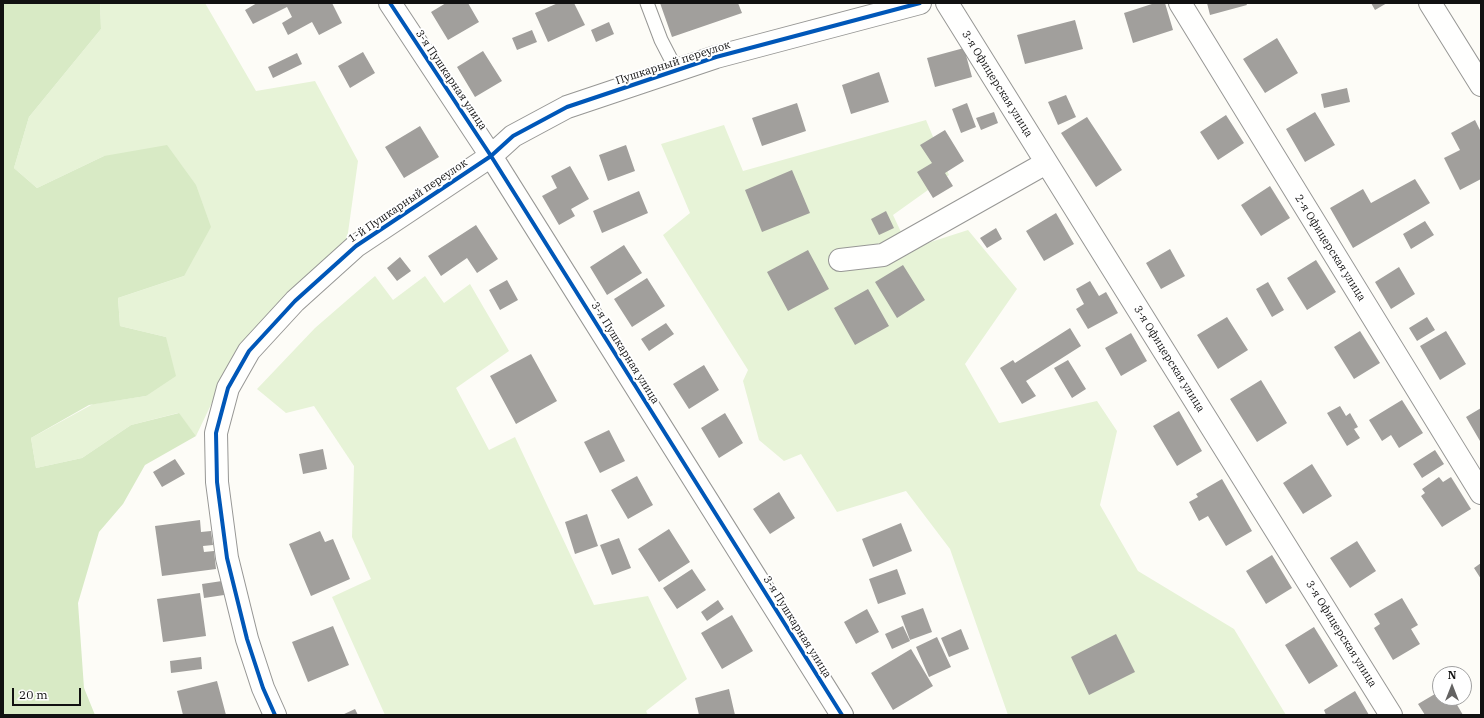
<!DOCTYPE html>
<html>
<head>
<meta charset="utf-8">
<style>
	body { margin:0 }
	#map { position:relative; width:1484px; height:718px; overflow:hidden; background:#fdfcf7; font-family:"IBM Plex Serif",serif }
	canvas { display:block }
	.frame { position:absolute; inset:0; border:4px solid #111; pointer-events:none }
	.north { position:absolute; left:1432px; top:666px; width:40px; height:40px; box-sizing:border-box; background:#fff; border:1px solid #a0a0a0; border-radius:50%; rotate:0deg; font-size:11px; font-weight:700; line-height:16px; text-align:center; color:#111 }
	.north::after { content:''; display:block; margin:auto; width:14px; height:18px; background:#646362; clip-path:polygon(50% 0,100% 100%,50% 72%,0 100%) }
	.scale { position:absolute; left:12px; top:688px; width:69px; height:18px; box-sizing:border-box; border:2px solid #111; border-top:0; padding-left:5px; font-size:12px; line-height:14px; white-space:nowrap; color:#111; -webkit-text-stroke:3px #fff; paint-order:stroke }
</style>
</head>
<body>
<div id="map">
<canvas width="1484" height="718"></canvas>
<div class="frame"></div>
<div class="north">N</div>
<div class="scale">20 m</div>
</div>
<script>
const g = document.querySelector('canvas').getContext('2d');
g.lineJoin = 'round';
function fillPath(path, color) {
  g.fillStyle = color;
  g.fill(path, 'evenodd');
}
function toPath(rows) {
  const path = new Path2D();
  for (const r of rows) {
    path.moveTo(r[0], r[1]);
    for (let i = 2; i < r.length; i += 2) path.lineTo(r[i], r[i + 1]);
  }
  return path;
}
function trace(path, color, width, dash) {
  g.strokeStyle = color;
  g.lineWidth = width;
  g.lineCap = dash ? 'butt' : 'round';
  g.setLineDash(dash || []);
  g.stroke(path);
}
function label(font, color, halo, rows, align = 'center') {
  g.font = font + ' "IBM Plex Serif",serif';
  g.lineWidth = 4;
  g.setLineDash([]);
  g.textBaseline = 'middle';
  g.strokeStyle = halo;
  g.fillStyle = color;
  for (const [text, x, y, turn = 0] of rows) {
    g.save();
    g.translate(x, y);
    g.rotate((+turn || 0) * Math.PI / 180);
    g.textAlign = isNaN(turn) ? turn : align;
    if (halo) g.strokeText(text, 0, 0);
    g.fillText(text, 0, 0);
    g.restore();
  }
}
const green = toPath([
	[100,3,205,3,256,91,315,81,358,161,345,254,254,328,218,390,196,436,178,413,131,425,82,458,36,468,31,438,93,404,146,396,166,337,120,326,118,298,184,276,104,156,37,188,14,168,29,117,101,29],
	[926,120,949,175,893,215,909,249,968,230,1017,289,965,364,999,423,1097,401,1117,431,1100,505,1138,571,1234,629,1286,715,1008,715,950,549,906,491,837,512,801,454,784,461,759,440,743,381,748,370,663,235,690,213,661,144,724,125,743,171],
	[375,276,393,300,425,276,444,303,470,284,509,351,456,388,489,450,515,437,594,605,648,596,687,679,646,711,648,715,385,715,332,597,371,579,352,537,354,466,314,406,286,413,257,389,315,328]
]);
const forest = toPath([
	[3,3,100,3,101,29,29,117,14,168,37,188,104,156,167,145,196,185,211,227,184,276,118,298,120,326,166,337,176,376,146,396,89,405,31,438,36,468,82,458,131,425,179,413,196,436,145,465,123,504,99,532,78,603,84,688,95,715,3,715]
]);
const building = toPath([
	[257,3,332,3,342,23,319,35,312,22,288,35,282,23,292,17,287,7,253,24,245,10],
	[446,3,468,3,479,22,448,40,431,12],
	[558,3,574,3,585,25,548,42,535,13],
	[660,3,738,3,742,13,672,37],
	[1155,3,1165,3,1173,30,1133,43,1124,13],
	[1207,3,1246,3,1247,5,1210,15],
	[1371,3,1387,3,1375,10],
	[1075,20,1083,49,1025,64,1017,35],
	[609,22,614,34,596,42,591,30],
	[532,30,537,42,517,50,512,38],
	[1277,38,1298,73,1265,93,1243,59],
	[964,48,972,77,935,87,927,58],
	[483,51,502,81,475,97,457,67],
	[363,52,375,73,350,88,338,66],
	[297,53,302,64,273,78,268,67],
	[879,72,889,102,851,114,842,85],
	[1347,88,1350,102,1324,108,1321,94],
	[1066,95,1076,117,1058,125,1048,102],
	[797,103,806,131,762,146,752,118],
	[967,103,976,127,961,133,952,109],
	[994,112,998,123,981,130,976,118],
	[1315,112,1335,145,1305,162,1286,129],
	[1226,115,1244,143,1218,160,1200,132],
	[1087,117,1122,170,1096,187,1061,133],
	[1475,120,1481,132,1481,179,1460,190,1444,158,1460,150,1451,133],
	[420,126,439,157,404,178,385,147],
	[945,130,964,161,945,173,953,186,933,198,917,172,932,163,920,145],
	[626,145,635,171,608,181,599,155],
	[570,166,589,199,571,209,575,216,559,225,542,196,557,188,551,176],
	[792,170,810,213,762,232,745,190],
	[1415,179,1430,203,1353,248,1330,208,1363,189,1371,203],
	[1270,186,1290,218,1261,236,1241,205],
	[639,191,648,213,602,233,593,211],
	[886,211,894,228,879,235,871,219],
	[1056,213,1074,244,1044,261,1026,231],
	[1425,221,1434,235,1411,249,1403,234],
	[476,225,498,259,477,273,467,258,441,276,428,256],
	[996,228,1002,239,987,248,980,238],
	[624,245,642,273,607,295,590,267],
	[1170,249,1185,276,1161,289,1146,263],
	[808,250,829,289,788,311,767,272],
	[400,257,411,271,397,281,387,268],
	[1316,260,1336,292,1307,310,1287,278],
	[903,265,925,300,897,318,875,282],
	[1399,267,1415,294,1391,309,1375,282],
	[647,278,665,306,632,327,614,299],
	[507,280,518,300,500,310,489,290],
	[1090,281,1099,296,1106,292,1118,313,1088,329,1076,309,1084,304,1076,289],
	[1268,282,1284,310,1272,317,1256,289],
	[868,289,889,326,855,345,834,308],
	[1227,317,1248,350,1218,369,1197,335],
	[1427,317,1435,330,1417,341,1409,328],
	[666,323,674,334,649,351,641,339],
	[1070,328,1081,346,1026,381,1036,396,1022,404,1000,368,1013,360,1015,363],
	[1360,331,1380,363,1354,379,1334,347],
	[1446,331,1466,364,1440,380,1420,346],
	[1131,333,1147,361,1121,376,1105,348],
	[531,354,557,401,516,424,490,376],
	[1068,360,1086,389,1072,398,1054,368],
	[704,365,719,390,689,409,673,384],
	[1261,380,1287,423,1257,442,1230,399],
	[1402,400,1423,433,1399,448,1391,435,1382,441,1369,420],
	[1340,406,1346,416,1350,413,1358,427,1354,429,1360,438,1347,446,1327,413],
	[1481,408,1481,440,1480,441,1466,417],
	[1179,411,1202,451,1177,466,1153,426],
	[725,413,743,443,719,458,701,428],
	[609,430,625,461,600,473,584,442],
	[323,449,327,469,303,474,299,454],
	[1435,450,1444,464,1422,478,1413,464],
	[175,459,185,474,162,487,153,472],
	[1312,464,1332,496,1303,514,1283,483],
	[637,476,653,505,628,519,611,490],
	[1439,477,1443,482,1451,477,1471,509,1442,527,1421,496,1425,493,1422,489],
	[1222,479,1252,531,1226,546,1208,516,1199,521,1189,502,1198,497,1196,494],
	[779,492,795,518,770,534,753,509],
	[587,514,598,546,575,554,565,522],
	[200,520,201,532,211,531,213,545,203,546,204,552,214,551,216,569,162,576,155,526],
	[901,523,912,551,873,567,862,539],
	[669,529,690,562,659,582,638,549],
	[320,531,325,542,333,539,350,579,311,596,289,544],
	[619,538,631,568,612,575,600,545],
	[1357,541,1376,571,1350,588,1330,558],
	[1272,555,1292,588,1266,604,1246,571],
	[1481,563,1481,579,1474,568],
	[692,569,706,590,677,609,663,588],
	[897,569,906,594,878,604,869,579],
	[222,581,224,595,204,598,202,584],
	[200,593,206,636,163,642,157,599],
	[1402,598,1418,625,1411,629,1420,644,1393,660,1374,628,1380,624,1374,614],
	[718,600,724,609,707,621,701,612],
	[923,608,932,632,910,640,901,616],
	[867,609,879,632,856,644,844,622],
	[732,615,753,651,722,669,701,633],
	[333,626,349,665,308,682,292,642],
	[903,626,910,641,892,649,885,634],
	[1314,627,1338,666,1309,684,1285,645],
	[961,629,969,649,949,657,941,638],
	[1116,634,1135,672,1089,695,1071,657],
	[937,637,951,667,929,677,916,647],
	[911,649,933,686,893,710,871,673],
	[201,657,202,669,171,673,170,661],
	[217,681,226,715,183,715,177,691],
	[729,689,735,715,699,715,695,698],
	[1355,691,1369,715,1326,715,1324,710],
	[1440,691,1440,698,1453,698,1463,715,1425,715,1418,704],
	[355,709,358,715,342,715]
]);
const lane = toPath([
	[647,3,661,40,676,69]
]);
const street = toPath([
	[390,3,491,156,842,715],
	[947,3,1391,715],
	[1180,3,1481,493],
	[1430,3,1481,85],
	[840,260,883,255,1046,163],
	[275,715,263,688,247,639,227,558,217,482,216,433,228,388,249,351,295,301,356,246,491,156,513,136,567,107,716,57,920,3]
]);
const cycleway = toPath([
	[390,3,491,156,842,715],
	[275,715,263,688,247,639,227,558,217,482,216,433,228,388,249,351,295,301,356,246,491,156,513,136,567,107,716,57,920,3]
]);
const streetNames = [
	["Пушкарный переулок",673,63,-18],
	["3-я Пушкарная улица",451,80,56],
	["3-я Офицерская улица",997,84,58],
	["1-й Пушкарный переулок",408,201,-34],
	["2-я Офицерская улица",1330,248,58],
	["3-я Пушкарная улица",625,353,58],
	["3-я Офицерская улица",1169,359,58],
	["3-я Пушкарная улица",797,627,58],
	["3-я Офицерская улица",1341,634,58]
];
fillPath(green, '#e7f3d7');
fillPath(forest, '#d8eac5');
fillPath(building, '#a19f9c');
trace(lane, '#979795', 15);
trace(street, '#979795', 24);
trace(lane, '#fffffe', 13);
trace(street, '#fffffe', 22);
trace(cycleway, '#0057b8', 4);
label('11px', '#111', '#fff', streetNames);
</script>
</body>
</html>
